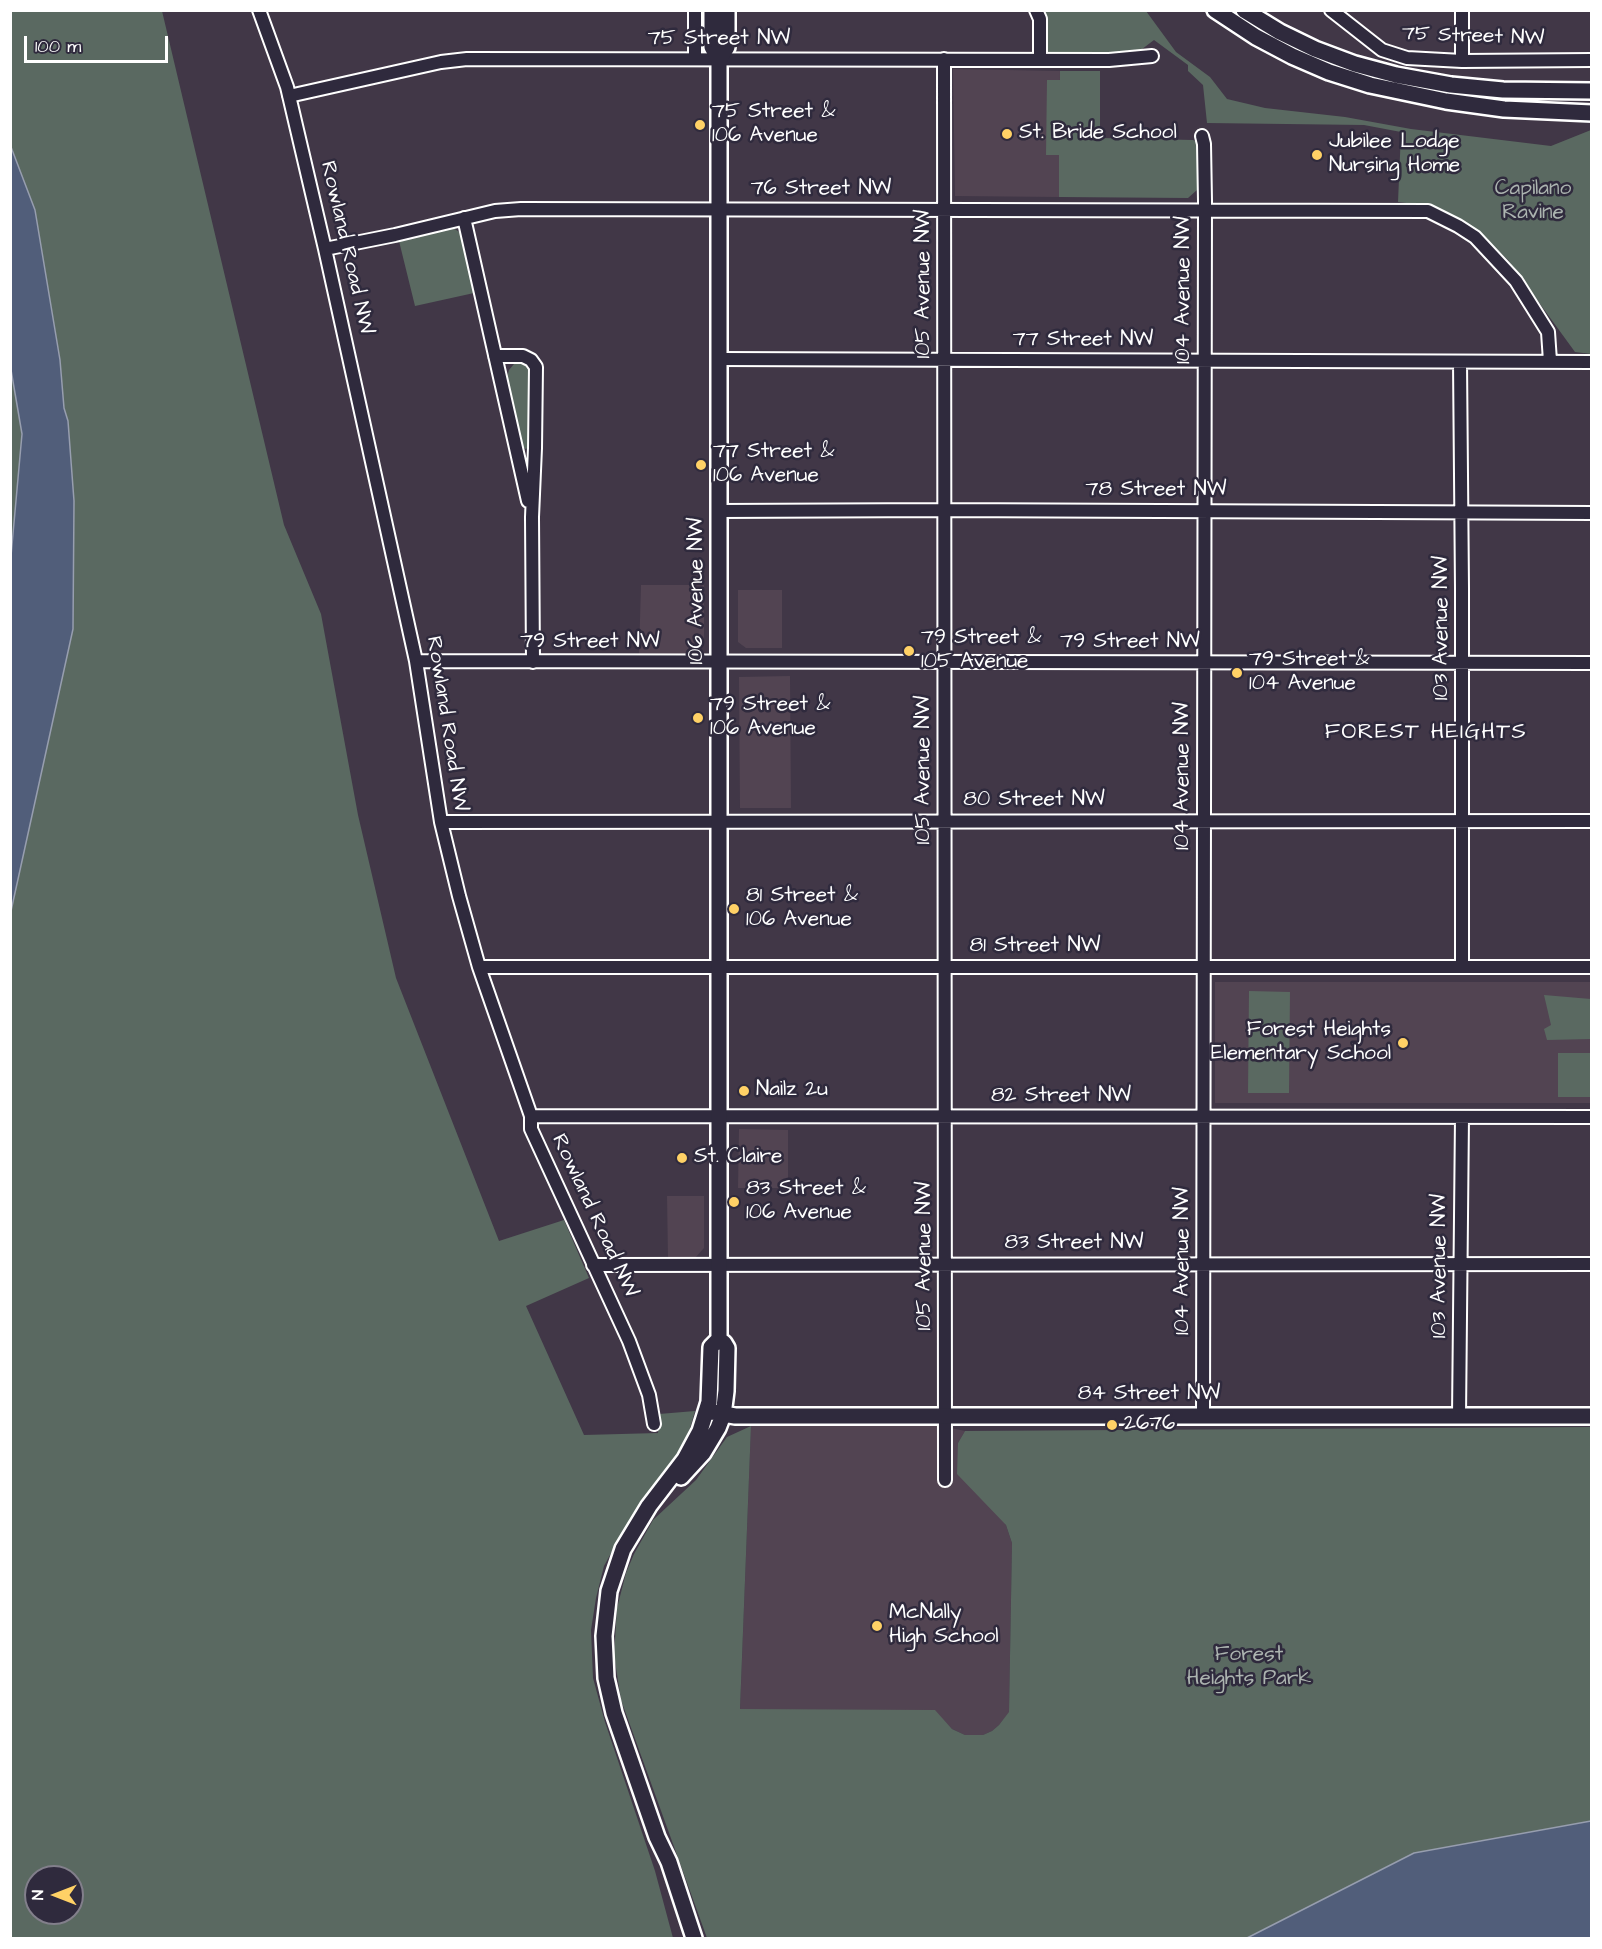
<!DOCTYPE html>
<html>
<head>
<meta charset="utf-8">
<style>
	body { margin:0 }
	#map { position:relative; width:1602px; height:1949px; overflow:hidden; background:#413747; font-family:"Architects Daughter",sans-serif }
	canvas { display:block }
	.frame { position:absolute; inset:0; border:12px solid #fff; pointer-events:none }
	.north { position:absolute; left:24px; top:1865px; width:60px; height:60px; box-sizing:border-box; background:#2f2a3d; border:2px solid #827f8b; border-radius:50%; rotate:270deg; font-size:16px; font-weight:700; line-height:24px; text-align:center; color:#fff }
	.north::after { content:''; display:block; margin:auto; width:21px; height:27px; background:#ffd166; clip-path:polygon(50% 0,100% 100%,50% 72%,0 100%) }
	.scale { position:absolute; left:24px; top:36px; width:144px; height:27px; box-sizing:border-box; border:3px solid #fff; border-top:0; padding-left:8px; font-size:18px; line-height:21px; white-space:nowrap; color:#fff; -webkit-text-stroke:4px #2f2a3d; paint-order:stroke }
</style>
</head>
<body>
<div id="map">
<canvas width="1602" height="1949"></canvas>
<div class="frame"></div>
<div class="north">N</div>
<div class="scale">100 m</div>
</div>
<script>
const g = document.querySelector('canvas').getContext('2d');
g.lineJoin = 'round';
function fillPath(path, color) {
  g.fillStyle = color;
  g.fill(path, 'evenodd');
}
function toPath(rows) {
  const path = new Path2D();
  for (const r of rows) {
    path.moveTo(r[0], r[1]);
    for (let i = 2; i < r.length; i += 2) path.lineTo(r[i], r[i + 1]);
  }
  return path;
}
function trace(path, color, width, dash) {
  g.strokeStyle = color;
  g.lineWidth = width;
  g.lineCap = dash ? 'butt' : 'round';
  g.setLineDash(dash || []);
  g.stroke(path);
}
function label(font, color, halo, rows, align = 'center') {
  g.font = font + ' "Architects Daughter",sans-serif';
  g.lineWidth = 5;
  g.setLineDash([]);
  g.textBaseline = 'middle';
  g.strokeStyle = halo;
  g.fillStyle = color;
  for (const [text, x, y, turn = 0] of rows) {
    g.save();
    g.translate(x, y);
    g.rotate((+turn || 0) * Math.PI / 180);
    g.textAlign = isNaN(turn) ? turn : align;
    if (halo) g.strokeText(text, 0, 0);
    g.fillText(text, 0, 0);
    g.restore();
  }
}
const built = toPath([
	[953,69,1060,71,1059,197,955,196],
	[641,585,704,585,704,644,696,654,639,654],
	[738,590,782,590,782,648,746,648,738,642],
	[790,676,791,808,740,808,739,677],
	[1215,982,1591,982,1591,1103,1215,1103],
	[739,1129,788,1130,788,1188,738,1188],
	[667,1196,704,1196,704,1248,695,1258,668,1259],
	[932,1424,965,1431,958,1443,1006,1525,1012,1543,1009,1713,999,1725,992,1731,983,1735,965,1735,952,1729,934,1710,740,1710,751,1426]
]);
const green = toPath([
	[11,11,162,11,284,525,321,614,358,815,396,978,499,1241,564,1220,589,1278,526,1306,584,1435,658,1433,659,1414,695,1411,686,1442,679,1456,622,1533,604,1566,596,1598,591,1630,593,1678,605,1722,655,1871,673,1938,11,1938,10,911,73,629,74,501,68,421,64,408,60,360,35,210,11,147],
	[36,1877,72,1877,72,1913,36,1913],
	[1036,11,1146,11,1176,52,1210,77,1227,99,1265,108,1345,117,1411,129,1551,146,1591,130,1591,354,1575,352,1508,260,1482,235,1451,215,1431,206,1398,202,1401,132,1364,125,1207,123,1203,85,1188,71,1188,65,1154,40,1129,59,1040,59],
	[1060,71,1100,71,1100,138,1193,140,1197,142,1197,190,1188,198,1059,197,1059,155,1046,155,1047,80,1060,80],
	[453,228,461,233,474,293,415,306,399,241],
	[520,363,526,366,531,373,530,447,526,449,522,447,507,377,509,370,514,364],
	[11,364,22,434,11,567],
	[1249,991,1290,992,1289,1093,1248,1093],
	[1544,995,1591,999,1591,1039,1547,1040,1544,1029,1551,1025],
	[1558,1053,1591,1053,1591,1097,1558,1097],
	[751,1426,740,1709,935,1710,952,1729,965,1735,983,1735,992,1731,999,1725,1009,1712,1012,1543,1006,1525,957,1474,958,1443,965,1431,1591,1427,1591,1821,1414,1853,1247,1938,707,1938,621,1700,614,1655,617,1608,626,1573,634,1554,653,1520,696,1480,727,1437]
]);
const water = toPath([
	[11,147,35,210,60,360,64,408,68,421,74,501,73,629,11,911,10,567,22,434,10,364,11,147],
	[1591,1821,1591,1938,1247,1938,1414,1853,1591,1821]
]);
const minor = toPath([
	[259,10,287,87,325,249,416,661,441,822,459,896,479,967,531,1116,531,1129,629,1341,649,1395,654,1424],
	[695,10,695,59],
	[1036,10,1040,19,1040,59],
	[1331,10,1382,50,1407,58,1462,61,1592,60],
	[1462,10,1462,61],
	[944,59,945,1480],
	[289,96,441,62,467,59,1109,60,1152,56],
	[1202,136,1204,144,1205,201,1203,1416],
	[464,218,528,501],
	[325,249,395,235,495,211,521,209,1428,211,1458,226,1475,237,1516,281,1548,332,1550,361],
	[495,356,523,356,531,360,536,367,535,448,532,517,533,662],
	[719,359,1592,362],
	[1460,362,1462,588,1462,967],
	[719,511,944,510,1592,513],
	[416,661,1592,663],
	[441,822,1592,821],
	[479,967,1592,967],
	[531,1116,1592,1117],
	[593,1265,1592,1264],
	[1459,1416,1462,1117]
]);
const major = toPath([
	[712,10,712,47,719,60,719,1339],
	[1215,10,1256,37,1292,56,1329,72,1370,85,1446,101,1504,109,1592,113],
	[1244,10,1280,32,1315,49,1355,64,1396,75,1451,85,1503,90,1592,91],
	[719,60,727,47,727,10],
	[707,1411,735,1416,1592,1416],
	[681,1477,703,1453,718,1428,723,1415,726,1391,727,1348,724,1343,719,1339],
	[694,1938,669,1862,657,1837,614,1713,606,1678,604,1636,609,1591,623,1549,649,1506,685,1459,700,1431,709,1402,711,1347,719,1339]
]);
const markers = [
	[700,125,6,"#ffd166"],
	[1007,134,6,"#ffd166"],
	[1317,155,6,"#ffd166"],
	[701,465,6,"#ffd166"],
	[909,651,6,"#ffd166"],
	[1237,673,6,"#ffd166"],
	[698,718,6,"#ffd166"],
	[734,909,6,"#ffd166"],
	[1403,1043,6,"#ffd166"],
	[744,1091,6,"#ffd166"],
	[682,1158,6,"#ffd166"],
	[734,1202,6,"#ffd166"],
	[1112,1425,6,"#ffd166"],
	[877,1626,6,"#ffd166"]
];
const streetNames = [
	["75 Street NW",1473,37,2],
	["75 Street NW",719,40],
	["76 Street NW",821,190],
	["Rowland Road NW",346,248,77],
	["105 Avenue NW",925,284,-90],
	["104 Avenue NW",1185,290,-90],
	["77 Street NW",1083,341],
	["78 Street NW",1156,491],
	["106 Avenue NW",698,591,-90],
	["103 Avenue NW",1443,628,-90],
	["79 Street NW",590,643],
	["79 Street NW",1130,643],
	["Rowland Road NW",446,724,81],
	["105 Avenue NW",925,770,-90],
	["104 Avenue NW",1184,776,-90],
	["80 Street NW",1034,801],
	["81 Street NW",1035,947],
	["82 Street NW",1061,1097],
	["Rowland Road NW",594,1216,65],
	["83 Street NW",1074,1244],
	["105 Avenue NW",926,1256,-90],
	["104 Avenue NW",1184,1261,-90],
	["103 Avenue NW",1441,1266,-90],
	["84 Street NW",1149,1395]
];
const poiNames = [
	["75 Street &",712,113],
	["106 Avenue",712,137],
	["St. Bride School",1019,134],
	["Jubilee Lodge",1329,143],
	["Nursing Home",1329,167],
	["77 Street &",713,453],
	["106 Avenue",713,477],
	["79 Street &",921,639],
	["105 Avenue",921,663],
	["79 Street &",1249,661],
	["104 Avenue",1249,685],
	["79 Street &",710,706],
	["106 Avenue",710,730],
	["81 Street &",746,897],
	["106 Avenue",746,921],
	["Forest Heights",1391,1031,"right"],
	["Elementary School",1391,1055,"right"],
	["Nailz 2u",756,1091],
	["St. Claire",694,1158],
	["83 Street &",746,1190],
	["106 Avenue",746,1214],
	["2676",1124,1425],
	["McNally",889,1614],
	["High School",889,1638]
];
const parkNames = [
	["Capilano",1533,190],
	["Ravine",1533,214],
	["Forest",1249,1656],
	["Heights Park",1249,1680]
];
const neighbourhoodNames = [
	["FOREST HEIGHTS",1426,733]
];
fillPath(built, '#524452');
fillPath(green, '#5a6961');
fillPath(water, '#515e7a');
trace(water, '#979eaf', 1.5);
trace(minor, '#fff', 16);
trace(major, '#fff', 20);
trace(minor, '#2f2a3d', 12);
trace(major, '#2f2a3d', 15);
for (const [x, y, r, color] of markers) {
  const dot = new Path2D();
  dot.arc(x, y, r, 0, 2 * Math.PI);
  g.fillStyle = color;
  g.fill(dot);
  trace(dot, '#2f2a3d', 2);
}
label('21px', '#fff', '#2f2a3d', streetNames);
label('21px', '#fff', '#2f2a3d', poiNames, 'left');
label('21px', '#acb4b0', '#2f2a3d', parkNames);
g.letterSpacing = '1.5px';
label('22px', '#fff', '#2f2a3d', neighbourhoodNames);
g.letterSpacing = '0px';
</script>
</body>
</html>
